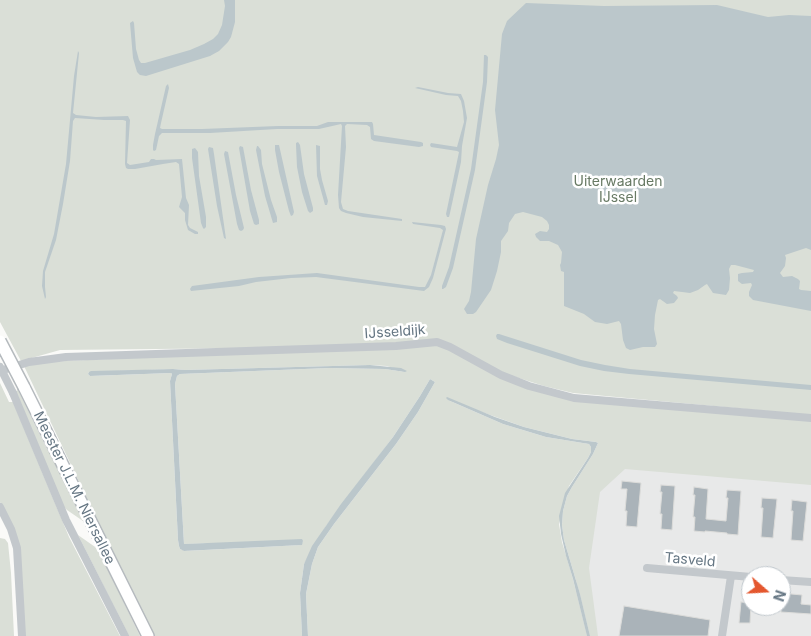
<!DOCTYPE html>
<html>
<head>
<meta charset="utf-8">
<style>
	body { margin:0 }
	#map { position:relative; width:811px; height:636px; overflow:hidden; background:#fafaf8; font-family:Inter,sans-serif }
	canvas { display:block }
	.north { position:absolute; left:741px; top:566px; width:50px; height:50px; box-sizing:border-box; background:#fff; border:1px solid #c1c8cd; border-radius:50%; rotate:109deg; font-size:14px; font-weight:700; line-height:20px; text-align:center; color:#657683 }
	.north::after { content:''; display:block; margin:auto; width:18px; height:22px; background:#e4572e; clip-path:polygon(50% 0,100% 100%,50% 72%,0 100%) }
</style>
</head>
<body>
<div id="map">
<canvas width="811" height="636"></canvas>
<div class="north">N</div>
</div>
<script>
const g = document.querySelector('canvas').getContext('2d');
g.lineJoin = 'round';
function fillPath(path, color) {
  g.fillStyle = color;
  g.fill(path, 'evenodd');
}
function toPath(rows) {
  const path = new Path2D();
  for (const r of rows) {
    path.moveTo(r[0], r[1]);
    for (let i = 2; i < r.length; i += 2) path.lineTo(r[i], r[i + 1]);
  }
  return path;
}
function trace(path, color, width, dash) {
  g.strokeStyle = color;
  g.lineWidth = width;
  g.lineCap = dash ? 'butt' : 'round';
  g.setLineDash(dash || []);
  g.stroke(path);
}
function label(font, color, halo, rows, align = 'center') {
  g.font = font + ' Inter,sans-serif';
  g.lineWidth = 5;
  g.setLineDash([]);
  g.textBaseline = 'middle';
  g.strokeStyle = halo;
  g.fillStyle = color;
  for (const [text, x, y, turn = 0] of rows) {
    g.save();
    g.translate(x, y);
    g.rotate((+turn || 0) * Math.PI / 180);
    g.textAlign = isNaN(turn) ? turn : align;
    if (halo) g.strokeText(text, 0, 0);
    g.fillText(text, 0, 0);
    g.restore();
  }
}
const built = toPath([
	[616,446,811,447,811,636,572,636,584,485],
	[751,576,781,576,781,606,751,606]
]);
const green = toPath([
	[0,0,811,0,811,415,573,393,544,386,506,374,448,343,254,348,60,350,21,361,0,322],
	[433,344,447,349,499,377,522,387,562,398,811,421,811,485,625,469,600,492,589,568,598,636,590,636,580,594,564,540,562,525,563,511,567,496,572,487,593,454,598,443,596,442,572,439,524,427,448,400,503,424,546,437,589,444,591,447,591,452,588,458,569,486,559,524,562,542,573,579,587,636,308,636,306,594,312,564,318,547,334,524,396,444,418,412,435,382,430,379,420,396,393,437,326,526,304,564,300,593,302,636,155,636,111,549,24,366,44,362],
	[370,365,387,366,405,372,385,369,329,368,180,374,177,376,175,384,184,544,303,541,301,545,185,551,180,549,179,546,178,540,170,381,172,374,171,373,90,376,88,374,89,372,173,369,185,370],
	[0,383,9,402,13,402,69,537,120,636,24,636,15,532,0,502],
	[18,390,47,449,48,450,84,520,83,521,67,510,64,507,16,391],
	[78,535,98,549,140,636,129,636],
	[0,538,5,539,8,543,11,573,14,636,0,636]
]);
const water = toPath([
	[224,0,235,0,235,22,231,37,228,42,219,51,210,56,146,76,140,75,137,72,133,58,130,23,133,21,134,23,136,49,139,60,141,63,145,63,190,50,204,44,213,39,218,34,222,25,225,6],
	[526,3,604,6,717,5,768,17,789,15,811,16,811,250,806,248,785,255,786,258,785,266,780,273,783,277,792,276,798,279,800,281,799,289,801,290,811,291,811,311,753,300,749,296,749,292,752,285,751,283,742,284,738,281,738,274,742,273,753,272,754,270,735,265,731,265,729,269,730,278,729,290,726,295,713,293,707,284,705,285,698,290,690,293,674,291,673,293,677,296,678,298,674,303,667,304,660,299,658,300,655,315,654,329,657,344,655,347,643,347,630,350,626,348,623,340,621,324,619,321,607,324,595,322,584,314,564,306,564,272,561,271,560,265,561,263,562,252,558,245,549,241,540,241,536,237,535,234,540,231,547,232,549,229,549,225,547,221,542,217,523,212,515,214,509,223,508,231,501,241,501,252,497,271,491,290,476,312,473,314,467,314,464,309,469,301,471,292,476,239,488,185,496,159,499,145,495,110,502,34,507,21],
	[78,51,79,53,73,113,76,115,96,117,128,116,130,120,127,163,130,165,149,162,151,159,154,159,156,160,182,159,186,198,189,205,188,225,190,228,198,232,198,234,195,234,188,230,185,220,185,213,179,207,182,197,179,164,176,162,163,164,135,169,128,169,126,168,125,164,126,121,123,120,104,120,75,118,73,121,70,161,63,204,56,240,45,272,45,287,46,297,45,299,42,286,43,271,54,234,66,164,74,76],
	[484,55,486,55,488,57,487,82,475,170,453,268,446,287,443,289,442,289,442,286,449,267,471,169,483,82],
	[168,84,169,88,161,123,160,128,162,129,202,129,278,126,317,126,328,122,372,122,373,124,374,135,421,142,423,143,423,146,419,147,374,141,371,139,370,127,367,125,347,124,345,126,346,147,341,202,343,209,348,211,402,219,402,221,363,217,346,213,341,211,339,208,338,195,342,126,341,124,319,129,277,129,210,133,162,133,159,136,156,150,154,151,153,150,153,145,155,134,166,86],
	[418,87,448,93,461,94,464,101,467,118,462,146,461,162,450,213,449,217,447,217,446,214,459,152,457,151,431,147,430,145,431,143,457,147,464,122,463,111,461,101,458,96,446,95,415,88],
	[298,142,300,145,304,174,313,208,313,211,310,213,308,211,302,192,297,167,296,145,296,143],
	[275,145,279,145,292,203,294,212,293,215,291,216,289,211,279,172,275,150],
	[316,145,320,146,320,169,322,180,328,201,327,205,325,205,317,176],
	[240,146,243,147,251,190,259,220,259,224,256,225,254,224,250,211,239,148],
	[257,146,258,146,261,150,262,164,271,200,277,217,277,222,273,223,265,196,256,150],
	[209,147,213,148,214,154,226,239,224,238,217,206,208,149],
	[195,148,198,152,199,176,206,217,206,227,204,229,203,228,201,223,192,158,192,149],
	[225,151,228,152,236,195,244,228,243,230,241,231,239,230,237,224,224,154],
	[412,222,441,225,445,226,446,229,433,278,429,287,424,291,316,277,291,278,256,282,239,286,191,291,190,289,192,286,259,277,317,273,419,287,425,287,431,275,443,230,440,228,413,224],
	[497,334,499,334,581,360,605,365,630,369,811,385,811,390,629,374,604,371,580,366,507,343,497,339,496,336],
	[370,365,401,368,407,371,405,372,385,369,329,368,180,374,177,376,175,384,184,544,302,539,303,541,302,545,184,551,180,549,179,546,178,540,170,381,172,374,171,373,90,376,88,374,89,372,91,371,173,369,185,370],
	[430,379,435,382,418,412,396,444,334,524,318,547,312,564,306,594,308,636,302,636,300,593,304,564,312,546,341,504,393,437,420,396],
	[447,397,495,417,524,427,572,439,596,442,598,443,593,454,572,487,567,496,563,511,562,525,564,540,580,594,590,636,587,636,573,579,566,556,561,534,559,516,565,493,588,458,591,452,591,447,589,444,546,437,503,424,448,400,446,398]
]);
const building = toPath([
	[622,481,641,483,637,527,626,526,627,511,625,511,627,489,621,489,622,481],
	[661,485,675,486,672,530,661,529,662,514,660,514,662,492,660,492,661,485],
	[694,487,708,489,706,519,726,521,728,498,726,498,727,490,741,491,738,535,727,534,727,533,705,531,705,532,694,531,695,517,693,517,695,495,693,495,694,487],
	[762,498,777,499,773,538,761,537,763,508,761,508,762,498],
	[792,500,807,502,803,541,791,540,793,511,791,511,792,500],
	[781,593,802,595,801,604,811,605,811,614,781,612,781,593],
	[741,602,751,603,750,623,739,623,741,602],
	[624,606,710,620,708,636,619,636,624,606]
]);
const street = toPath([
	[0,371,29,362,66,357,396,346,437,342,450,347,501,375,529,386,574,398,811,418],
	[13,393,66,520,125,636],
	[0,507,11,529,17,548,22,636],
	[647,568,751,577],
	[781,580,811,582],
	[722,636,731,576]
]);
const primary = toPath([
	[24,387,148,636]
]);
const streetBridge = toPath([
	[0,367,13,393]
]);
const primaryBridge = toPath([
	[0,341,24,387]
]);
const parkNames = [
	["Uiterwaarden",618,182],
	["IJssel",618,198]
];
const streetNames = [
	["IJsseldijk",395,332,-4],
	["Meester J.L.M. Niersallee",74,488,64],
	["Tasveld",690,560,5]
];
fillPath(built, '#e8e9e9');
fillPath(green, '#dadfd7');
fillPath(water, '#bbc7cb');
fillPath(building, '#aab3b9');
trace(building, '#dcdcda', 1);
trace(primary, '#b5babe', 14);
trace(street, '#c3c8cc', 8);
trace(primary, '#fff', 11);
trace(primaryBridge, '#b5babe', 14, []);
trace(streetBridge, '#c3c8cc', 8);
trace(primaryBridge, '#fff', 11);
label('14px', '#687a64', '#fff', parkNames);
label('14px', '#657683', '#fff', streetNames);
</script>
</body>
</html>
